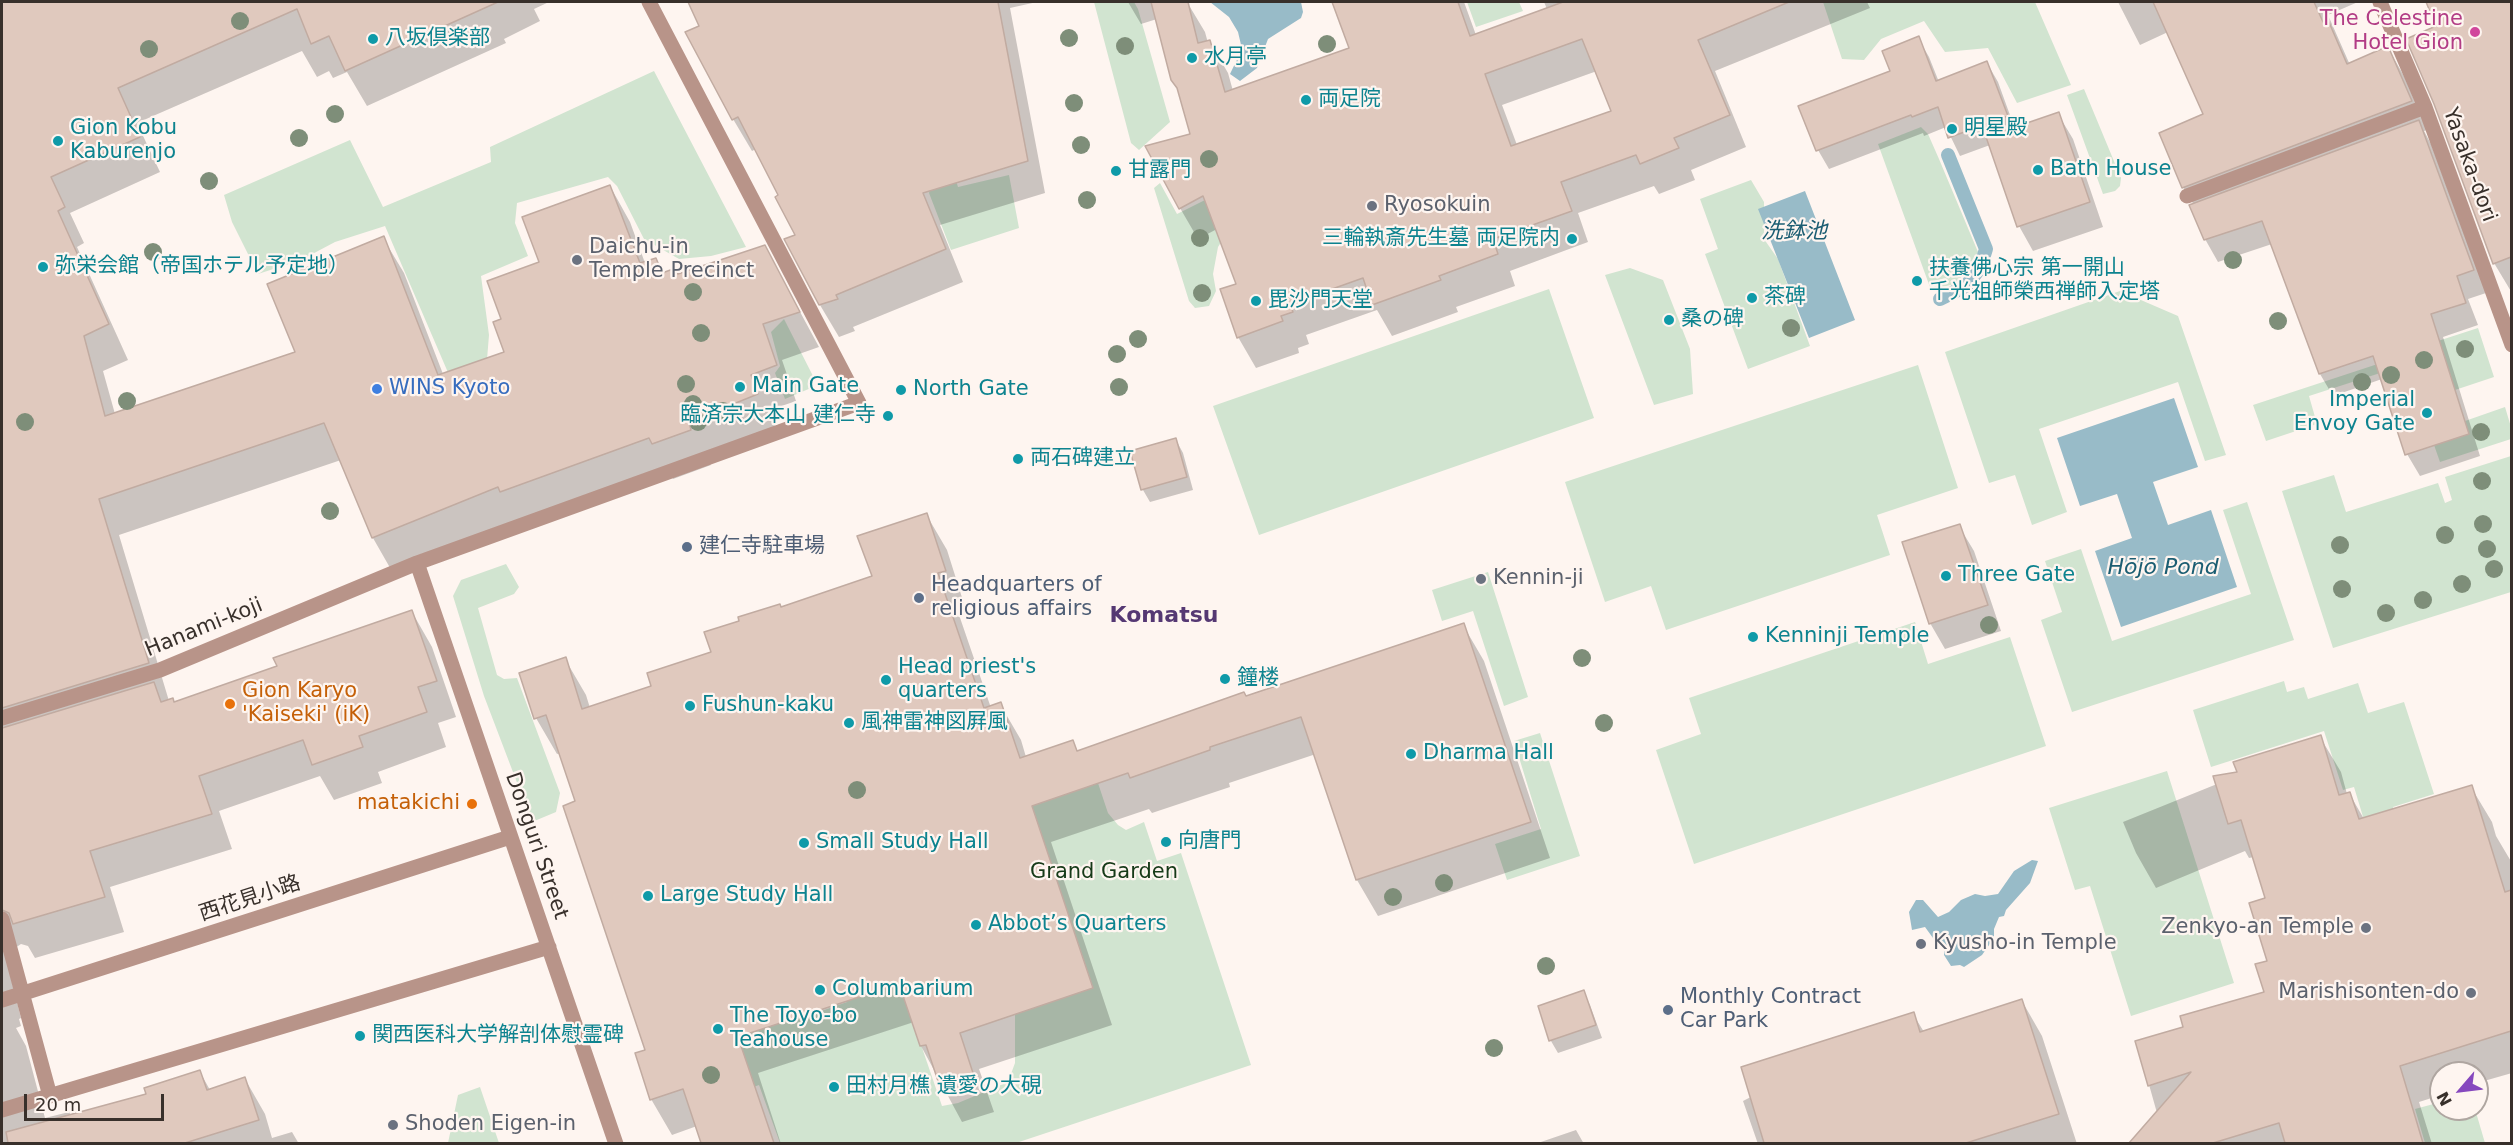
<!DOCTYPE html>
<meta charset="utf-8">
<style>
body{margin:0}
#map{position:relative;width:2513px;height:1145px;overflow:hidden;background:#fef5f0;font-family:"DejaVu Sans",sans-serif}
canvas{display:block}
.frame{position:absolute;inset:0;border:3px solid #38302b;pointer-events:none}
.north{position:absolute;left:2429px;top:1061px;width:60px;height:60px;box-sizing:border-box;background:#fef5f0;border:2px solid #afa6a1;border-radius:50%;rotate:242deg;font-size:16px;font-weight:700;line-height:24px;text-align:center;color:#38302b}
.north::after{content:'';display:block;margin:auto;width:21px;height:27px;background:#8648be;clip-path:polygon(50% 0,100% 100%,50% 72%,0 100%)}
.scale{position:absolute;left:24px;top:1094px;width:140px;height:27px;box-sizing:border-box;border:3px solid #38302b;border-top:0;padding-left:8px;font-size:18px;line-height:21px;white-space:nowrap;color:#38302b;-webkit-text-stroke:4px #fef5f0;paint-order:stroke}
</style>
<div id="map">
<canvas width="2513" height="1145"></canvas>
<div class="frame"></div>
<div class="north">N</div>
<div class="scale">20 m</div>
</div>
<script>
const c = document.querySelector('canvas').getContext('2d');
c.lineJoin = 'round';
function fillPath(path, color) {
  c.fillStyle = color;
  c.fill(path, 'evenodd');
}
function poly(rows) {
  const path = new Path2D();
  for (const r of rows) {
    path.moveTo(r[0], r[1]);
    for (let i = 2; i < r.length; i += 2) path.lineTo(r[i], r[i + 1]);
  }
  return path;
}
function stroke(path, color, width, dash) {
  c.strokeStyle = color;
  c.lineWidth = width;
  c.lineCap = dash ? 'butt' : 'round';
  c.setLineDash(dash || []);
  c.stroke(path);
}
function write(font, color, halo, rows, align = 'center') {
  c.font = font + ' "DejaVu Sans","Noto Sans JP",sans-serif';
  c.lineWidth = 4.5;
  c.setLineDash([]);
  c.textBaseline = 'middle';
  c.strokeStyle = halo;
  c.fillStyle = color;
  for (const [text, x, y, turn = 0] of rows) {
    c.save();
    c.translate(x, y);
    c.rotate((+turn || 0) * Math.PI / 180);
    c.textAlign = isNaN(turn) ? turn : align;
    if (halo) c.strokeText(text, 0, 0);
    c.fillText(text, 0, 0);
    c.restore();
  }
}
const green = poly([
 [1094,2,1134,2,1138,9,1170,122,1139,150,1131,143],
 [1467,2,1519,2,1523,11,1476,27],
 [1823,2,2035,2,2071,85,2017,103,1988,48,1945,52,1924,21,1881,39,1864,60,1842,59],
 [654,71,746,247,711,256,679,259,644,239,617,186,608,177,517,203,515,223,528,256,481,276,489,335,485,384,477,440,385,226,335,242,301,260,258,274,232,222,224,195,350,140,383,207,491,162,490,147],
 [2084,89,2121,178,2120,186,2115,191,2103,194,2067,95],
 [1921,127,1928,134,1939,159,1978,252,1970,269,1954,284,1931,290,1878,144],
 [949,158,958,187,1009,175,1019,228,951,250,929,193,937,163],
 [1751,180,1764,202,1764,239,1778,259,1810,346,1748,369,1705,254,1718,249,1700,199],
 [1160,183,1177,214,1215,195,1225,236,1218,247,1213,274,1216,291,1209,306,1195,308,1189,301,1154,188],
 [1630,268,1663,280,1690,349,1693,394,1654,405,1605,275],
 [1549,289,1594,418,1259,535,1213,406],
 [2120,291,2178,316,2226,455,2205,461,2178,382,2039,429,2067,512,2032,525,2015,475,1989,483,1945,352],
 [784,319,813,376,811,388,785,399,775,373,780,366,771,332],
 [2478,328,2494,377,2455,390,2404,352],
 [2402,356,2405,365,2309,396,2317,424,2266,441,2253,405],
 [1918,365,1958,488,1877,515,1890,555,1666,630,1651,586,1605,602,1565,482],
 [2505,407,2511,427,2511,439,2440,462,2434,445,2465,421],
 [2511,456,2511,592,2333,648,2282,491,2334,475,2346,512,2438,483,2445,503,2452,500,2445,477],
 [2247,502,2294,640,2072,712,2041,620,2062,612,2045,561,2081,549,2112,641,2251,594,2223,510],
 [506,564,519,587,514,594,478,608,497,675,504,679,517,678,560,793,556,812,532,822,484,696,453,596,461,580],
 [1488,572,1528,697,1504,706,1473,611,1442,621,1432,590],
 [1915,622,1928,664,2010,637,2046,746,1694,864,1656,750,1701,734,1689,698],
 [2284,681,2287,692,2304,687,2308,699,2358,683,2368,713,2404,702,2434,794,2393,807,2397,821,2367,830,2354,787,2343,790,2324,731,2211,767,2193,710],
 [1540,733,1580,856,1507,880,1495,844,1541,829,1514,741],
 [2167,771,2234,983,2131,1016,2090,886,2075,890,2049,808],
 [1098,783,1108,813,1118,825,1126,830,1144,822,1157,861,1181,853,1251,1065,1016,1143,780,1143,759,1085,707,1104,730,978,858,861,942,1106,958,1103,1008,1082,1015,1063,1015,1014,1093,988,1032,806],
 [835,963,847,1002,807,1016,793,978],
 [480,1087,499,1143,448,1143,458,1095],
 [2441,1102,2441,1109,2475,1109,2485,1143,2425,1143,2415,1109]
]);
const water = poly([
 [1210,2,1301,2,1303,12,1301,18,1268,39,1257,68,1240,81,1230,74,1242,49,1238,32,1229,17],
 [1805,191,1855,320,1809,338,1758,209],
 [2174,398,2198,467,2153,482,2168,525,2211,510,2237,587,2121,627,2095,551,2132,538,2117,494,2080,506,2057,438],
 [2032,860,2038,861,2030,883,2006,910,2004,916,1999,917,1994,929,1994,938,1982,955,1964,967,1960,965,1951,966,1944,955,1945,944,1933,938,1925,927,1912,930,1909,912,1916,900,1923,900,1938,917,1949,912,1961,900,1975,894,1985,896,1998,894,2014,871]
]);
const shadow = poly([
 [2,2,549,2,534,9,540,21,504,39,506,43,367,106,347,72,333,78,329,71,317,77,302,51,137,123,160,172,70,213,84,243,77,247,128,360,103,371,115,414,297,353,383,238,404,273,443,374,506,353,503,320,541,262,610,186,630,222,645,263,655,259,664,274,678,275,765,247,819,347,782,360,796,401,770,410,778,430,708,458,711,465,673,479,670,473,393,573,373,538,341,460,119,535,169,701,174,703,279,667,412,612,432,647,456,717,438,723,446,747,378,772,382,783,334,800,320,776,219,811,232,849,110,887,124,932,35,958,28,946,21,944,15,948,8,966,21,1018,19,1019,21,1026,16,1028,26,1046,45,1118,69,1112,71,1115,148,1095,200,1072,210,1090,245,1079,265,1114,272,1138,292,1132,299,1144,2,1144],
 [689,2,1037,2,1010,8,1045,193,940,225,963,282,853,327,855,331,839,337,820,305,797,236,780,196,756,149,752,151,733,119,701,27],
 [1128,2,1187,2,1205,32,1208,43,1210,42,1228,73,1233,91,1351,49,1334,2,1464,2,1476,35,1547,9,1544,2,1867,2,1870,8,1715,71,1746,147,1691,170,1695,180,1659,194,1654,186,1578,213,1588,242,1510,271,1515,286,1456,307,1458,312,1392,336,1377,310,1306,335,1309,344,1298,348,1299,353,1256,368,1238,337,1238,285,1217,229,1198,239,1180,208,1191,136,1180,94,1172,80,1157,19,1141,24],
 [1597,71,1613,112,1517,145,1502,105],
 [2118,2,2358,2,2328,15,2350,65,2388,48,2404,76,2427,130,2424,131,2431,144,2486,293,2468,299,2478,325,2443,337,2480,456,2420,476,2407,454,2382,379,2333,396,2320,374,2272,244,2218,262,2205,239,2194,205,2183,187,2205,115,2168,32,2140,45],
 [2428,2,2512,2,2512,293,2494,263,2438,27],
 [1918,38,1929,57,1939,82,1987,63,1998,82,2015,129,2058,114,2073,139,2103,227,2033,251,2019,226,1990,145,1960,156,1946,127,1924,136,1923,133,1829,169,1818,150,1892,72],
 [1176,440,1183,453,1193,490,1150,502,1143,490,1132,452],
 [926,514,947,550,965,607,957,609,991,708,1000,704,1021,740,1026,757,1072,741,1078,752,1463,625,1484,661,1550,858,1378,916,1357,880,1316,754,1229,783,1230,787,1152,813,1149,809,1051,842,1112,1025,979,1069,994,1112,962,1122,921,1046,914,1022,758,1073,781,1144,703,1144,697,1126,672,1135,651,1099,647,1051,577,802,561,753,557,754,536,718,565,659,586,695,590,708,653,687,712,653,781,608,874,577],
 [1959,526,1974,551,2001,631,1945,649,1930,623],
 [2320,737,2341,772,2347,794,2349,793,2364,819,2471,787,2492,822,2496,836,2512,863,2512,1073,2477,1083,2477,1073,2441,1073,2441,1095,2419,1102,2432,1144,2131,1144,2157,1113,2137,1042,2185,1028,2265,993,2269,962,2267,899,2254,857,2249,858,2245,851,2156,888,2136,853,2123,822,2217,784],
 [1583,992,1590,1005,1602,1038,1558,1053,1551,1041,1540,1007],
 [2022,1001,2042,1036,2077,1144,1758,1144,1743,1101,1913,1014,1924,1032],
 [1576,1130,1584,1144,1535,1144]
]);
const stream = poly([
 [1940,299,1966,286,1980,268,1986,249,1948,155]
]);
const building = poly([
 [2,2,498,2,345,71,329,36,311,44,297,9,118,88,140,137,51,177,65,207,58,211,109,324,84,336,105,416,295,352,267,284,384,236,438,375,504,352,493,322,501,319,487,281,539,262,522,217,610,185,640,263,656,258,662,273,676,268,678,274,765,245,800,312,763,324,777,365,751,375,758,394,689,422,691,430,652,444,649,438,500,492,498,487,372,538,324,423,99,499,149,663,2,708,2,2],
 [688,2,998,2,1028,161,923,193,946,249,836,295,838,299,819,305,784,239,795,235,775,197,778,195,738,117,732,120,685,32,699,26,688,2],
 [1151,2,1188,2,1198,43,1210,40,1225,92,1349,48,1332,2,1458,2,1470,36,1563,2,1789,2,1698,40,1730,115,1674,138,1679,148,1640,164,1636,155,1561,182,1572,211,1493,239,1498,254,1439,276,1441,280,1372,305,1363,278,1290,304,1293,312,1281,316,1283,321,1237,338,1220,289,1236,284,1203,196,1179,209,1145,146,1190,134,1177,88,1171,80,1151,2],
 [1582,39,1611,111,1511,146,1485,74,1582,39],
 [2153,2,2314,2,2323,22,2328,20,2347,64,2388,46,2412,101,2182,188,2159,133,2203,114,2153,2],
 [2426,2,2511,2,2511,257,2493,264,2434,104,2406,39,2436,26,2426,2],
 [1919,36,1936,81,1987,61,2008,116,1948,138,1938,107,1912,117,1911,115,1816,151,1798,106,1890,71,1882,51,1919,36],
 [2059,112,2090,202,2017,227,1986,137,2059,112],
 [2419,120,2474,270,2457,276,2466,303,2431,314,2469,434,2405,455,2373,356,2319,374,2262,221,2204,240,2189,205,2419,120],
 [1176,438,1187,477,1141,490,1130,451,1176,438],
 [927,513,946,571,938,573,984,708,1001,702,1020,758,1073,740,1077,751,1244,692,1246,696,1464,623,1531,822,1356,880,1301,717,1210,747,1210,750,1130,778,1128,773,1032,806,1093,988,960,1033,974,1076,940,1087,926,1045,920,1046,899,984,738,1037,774,1143,701,1143,683,1089,650,1100,635,1053,645,1050,563,806,575,801,546,715,534,719,519,673,566,657,582,709,651,686,647,673,711,652,704,632,739,621,738,617,780,604,781,607,872,576,857,536,927,513],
 [1960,524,1988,605,1929,624,1902,542,1960,524],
 [412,610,437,681,418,687,427,712,359,736,363,747,312,765,303,740,199,776,212,814,90,851,105,897,13,924,9,913,2,910,2,728,154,682,161,702,173,698,174,702,277,666,273,658,412,610],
 [2321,735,2339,795,2350,792,2359,819,2472,785,2505,892,2511,890,2511,1031,2400,1066,2423,1143,2285,1143,2279,1123,2213,1143,2129,1143,2191,1072,2148,1086,2135,1041,2183,1027,2180,1016,2264,992,2255,964,2267,961,2249,903,2265,898,2241,820,2228,824,2213,776,2237,772,2233,762,2321,735],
 [1584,990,1596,1025,1549,1041,1538,1006,1584,990],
 [2022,999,2059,1114,1966,1143,1764,1143,1741,1067,1914,1012,1920,1032,2022,999],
 [200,1070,207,1090,245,1077,259,1120,185,1143,8,1143,6,1132,146,1094,144,1088,200,1070]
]);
const minor = poly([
 [2380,2,2425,107,2512,345],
 [2187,196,2425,107],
 [417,563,616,1144],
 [2,718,160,670,417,563,859,403,649,2],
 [2,919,50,1096],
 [2,1000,510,837],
 [2,1110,549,947]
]);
const trees = [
 [240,21],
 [1069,38],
 [1327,44],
 [1125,46],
 [149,49],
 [1074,103],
 [335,114],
 [299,138],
 [1081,145],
 [1209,159],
 [209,181],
 [1087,200],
 [1200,238],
 [153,252],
 [2233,260],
 [693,292],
 [1202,293],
 [2278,321],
 [1791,328],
 [701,333],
 [1138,339],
 [2465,349],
 [1117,354],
 [2424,360],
 [2391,375],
 [2362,382],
 [686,384],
 [1119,387],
 [127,401],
 [693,404],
 [723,411],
 [25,422],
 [698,422],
 [2481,432],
 [2482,481],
 [330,511],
 [2483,524],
 [2445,535],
 [2340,545],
 [2487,549],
 [2494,569],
 [2462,584],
 [2342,589],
 [2423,600],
 [2386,613],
 [1989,625],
 [1582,658],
 [1604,723],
 [857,790],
 [1444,883],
 [1393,897],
 [1546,966],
 [1494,1048],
 [711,1075]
];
const markers = [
 [2475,32,6,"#d1479c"],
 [373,39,6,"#0f9aa8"],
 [1192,58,6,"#0f9aa8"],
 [1306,100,6,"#0f9aa8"],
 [1952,129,6,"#0f9aa8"],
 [58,141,6,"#0f9aa8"],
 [2038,170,6,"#0f9aa8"],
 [1116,171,6,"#0f9aa8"],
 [1372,206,6,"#6b7280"],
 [1572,239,6,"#0f9aa8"],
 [577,260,6,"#6b7280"],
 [43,267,6,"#0f9aa8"],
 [1917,281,6,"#0f9aa8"],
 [1752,298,6,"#0f9aa8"],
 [1256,301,6,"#0f9aa8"],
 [1669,320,6,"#0f9aa8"],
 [740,387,6,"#0f9aa8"],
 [377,389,6,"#3f7fe0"],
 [901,390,6,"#0f9aa8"],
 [2427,413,6,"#0f9aa8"],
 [888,416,6,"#0f9aa8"],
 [1018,459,6,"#0f9aa8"],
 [687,547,6,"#5c6f8a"],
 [1946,576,6,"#0f9aa8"],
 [1481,579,6,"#6b7280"],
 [919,598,6,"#5c6f8a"],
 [1753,637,6,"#0f9aa8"],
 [1225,679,6,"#0f9aa8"],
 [886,680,6,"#0f9aa8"],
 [230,704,6,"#e8710a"],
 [690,706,6,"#0f9aa8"],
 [849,723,6,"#0f9aa8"],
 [1411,754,6,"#0f9aa8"],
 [472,804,6,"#e8710a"],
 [1166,842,6,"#0f9aa8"],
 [804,843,6,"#0f9aa8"],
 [648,896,6,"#0f9aa8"],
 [976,925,6,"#0f9aa8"],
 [2366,928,6,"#6b7280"],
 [1921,944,6,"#6b7280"],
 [820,990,6,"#0f9aa8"],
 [2471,993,6,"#6b7280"],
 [1668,1010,6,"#5c6f8a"],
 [718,1029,6,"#0f9aa8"],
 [360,1036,6,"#0f9aa8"],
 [834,1087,6,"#0f9aa8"],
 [393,1125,6,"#6b7280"]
];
const hotelNames = [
 ["The Celestine",2463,20],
 ["Hotel Gion",2463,44]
];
const cultureNames = [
 ["八坂倶楽部",385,39],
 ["水月亭",1204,58],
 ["両足院",1318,100],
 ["Gion Kobu",70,129],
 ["Kaburenjo",70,153],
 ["明星殿",1964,129],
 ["Bath House",2050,170],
 ["甘露門",1128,171],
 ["三輪執斎先生墓 両足院内",1560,239,"right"],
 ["弥栄会館（帝国ホテル予定地）",55,267],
 ["扶養佛心宗 第一開山",1929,269],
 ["千光祖師榮西禅師入定塔",1929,293],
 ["茶碑",1764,298],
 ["毘沙門天堂",1268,301],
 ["桑の碑",1681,320],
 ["Main Gate",752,387],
 ["North Gate",913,390],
 ["Imperial",2415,401,"right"],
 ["Envoy Gate",2415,425,"right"],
 ["臨済宗大本山 建仁寺",876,416,"right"],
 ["両石碑建立",1030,459],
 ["Three Gate",1958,576],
 ["Kenninji Temple",1765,637],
 ["Head priest's",898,668],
 ["quarters",898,692],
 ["鐘楼",1237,679],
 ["Fushun-kaku",702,706],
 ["風神雷神図屛風",861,723],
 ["Dharma Hall",1423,754],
 ["向唐門",1178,842],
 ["Small Study Hall",816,843],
 ["Large Study Hall",660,896],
 ["Abbot’s Quarters",988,925],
 ["Columbarium",832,990],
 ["The Toyo-bo",730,1017],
 ["Teahouse",730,1041],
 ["関西医科大学解剖体慰霊碑",372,1036],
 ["田村月樵 遺愛の大硯",846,1087]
];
const streetNames = [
 ["Yasaka-dori",2469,165,70],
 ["Hanami-koji",204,628,-22],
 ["Donguri Street",536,846,71],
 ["西花見小路",250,899,-18]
];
const worshipNames = [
 ["Ryosokuin",1384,206],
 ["Daichu-in",589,248],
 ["Temple Precinct",589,272],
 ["Kennin-ji",1493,579],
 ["Zenkyo-an Temple",2354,928,"right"],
 ["Kyusho-in Temple",1933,944],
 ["Marishisonten-do",2459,993,"right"],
 ["Shoden Eigen-in",405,1125]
];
const shopNames = [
 ["WINS Kyoto",389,389]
];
const serviceNames = [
 ["建仁寺駐車場",699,547],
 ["Headquarters of",931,586],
 ["religious affairs",931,610],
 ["Monthly Contract",1680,998],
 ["Car Park",1680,1022]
];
const foodNames = [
 ["Gion Karyo",242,692],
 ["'Kaiseki' (iK)",242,716],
 ["matakichi",460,804,"right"]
];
const parkNames = [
 ["Grand Garden",1104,873]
];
const waterNames = [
 ["洗鉢池",1794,232],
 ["Hōjō Pond",2163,568]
];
const neighbourhoodNames = [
 ["Komatsu",1164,616]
];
fillPath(green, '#d1e4d0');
fillPath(water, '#98bbc8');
fillPath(shadow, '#0003');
stroke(stream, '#98bbc8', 14);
fillPath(building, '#e0c9be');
stroke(building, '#c1aba1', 1.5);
stroke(minor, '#b89489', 15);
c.fillStyle = '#7e8e79';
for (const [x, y] of trees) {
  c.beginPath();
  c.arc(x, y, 9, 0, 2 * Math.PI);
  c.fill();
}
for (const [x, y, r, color] of markers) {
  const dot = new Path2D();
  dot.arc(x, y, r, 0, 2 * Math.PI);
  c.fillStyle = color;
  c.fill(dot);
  stroke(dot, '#fef5f0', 2);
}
write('21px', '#b23c85', '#fef5f0', hotelNames, 'right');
write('21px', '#0d838f', '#fef5f0', cultureNames, 'left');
write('21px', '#38302b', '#fef5f0', streetNames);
write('21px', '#5b616d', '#fef5f0', worshipNames, 'left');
write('21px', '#366cbe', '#fef5f0', shopNames, 'left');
write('21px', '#4e5e75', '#fef5f0', serviceNames, 'left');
write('21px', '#c56008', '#fef5f0', foodNames, 'left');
write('21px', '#163a18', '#fef5f0', parkNames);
write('italic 22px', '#1b5d72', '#fef5f0', waterNames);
write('bold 22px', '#553873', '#fef5f0', neighbourhoodNames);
</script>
